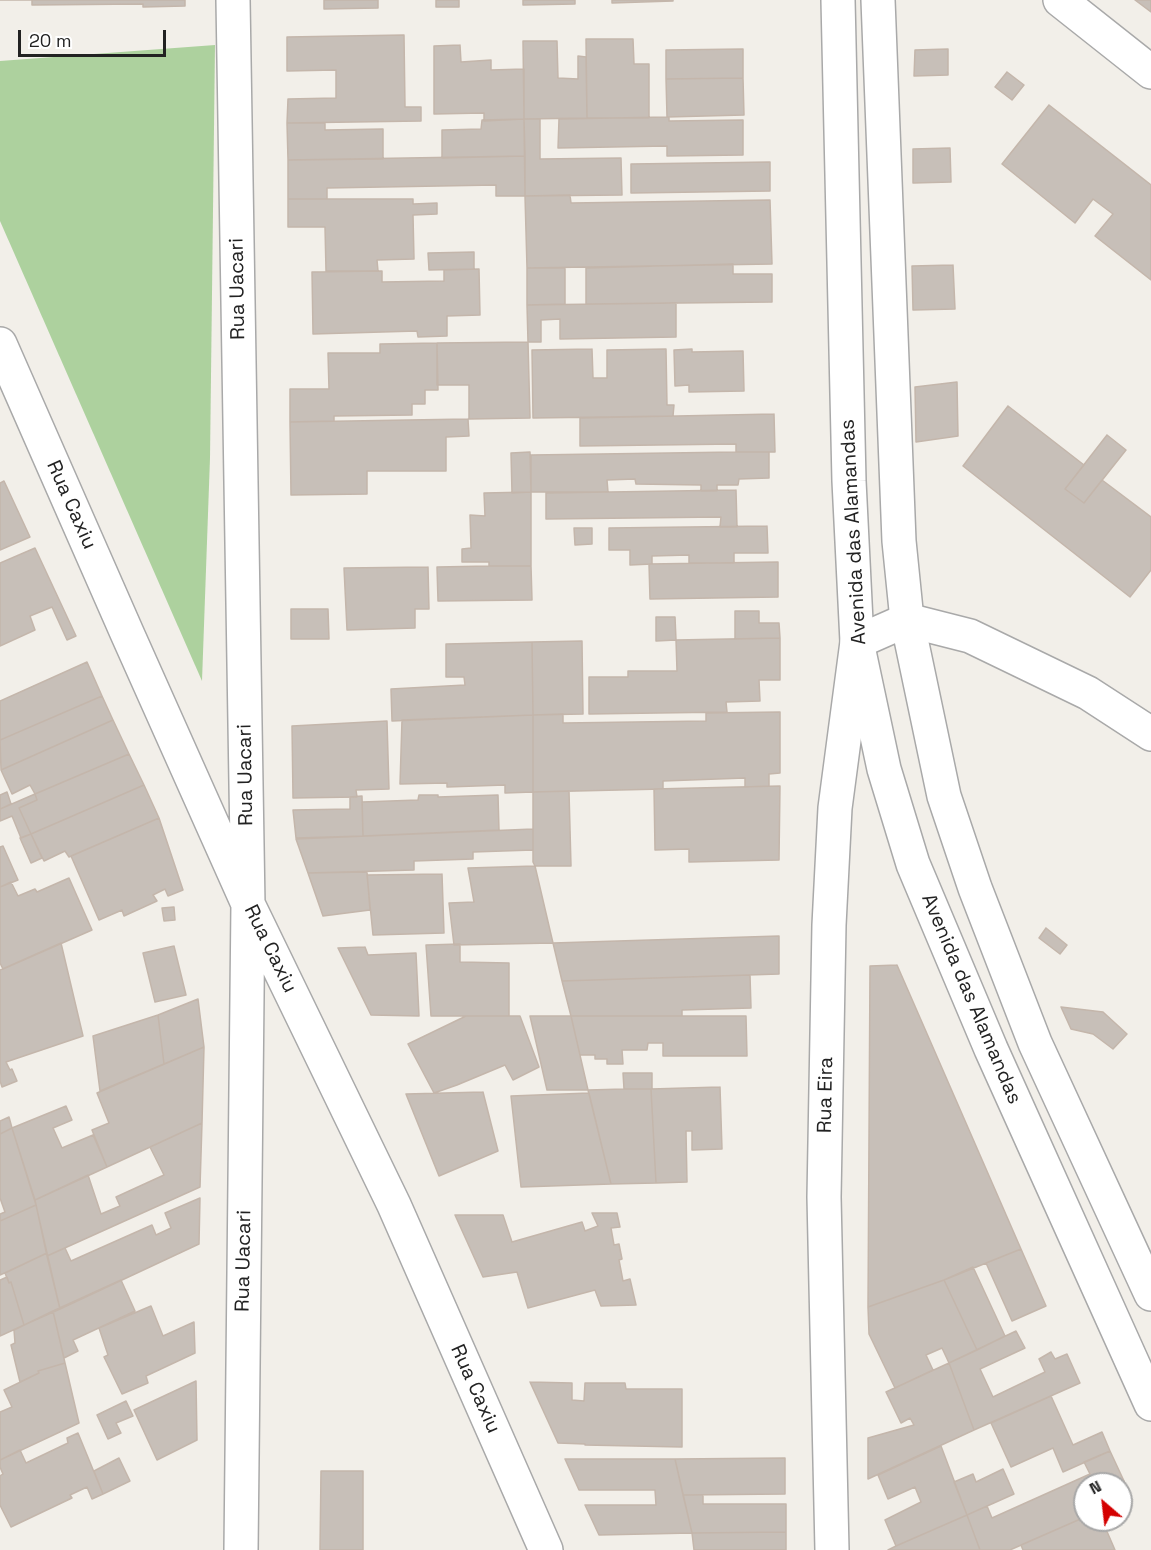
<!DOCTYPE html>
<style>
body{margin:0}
#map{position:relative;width:1151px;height:1550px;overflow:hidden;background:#f2efe9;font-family:"Space Grotesk",sans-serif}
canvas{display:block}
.north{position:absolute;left:1073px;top:1472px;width:60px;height:60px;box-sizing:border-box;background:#fff;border:2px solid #a7a7a7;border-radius:50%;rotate:332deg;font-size:16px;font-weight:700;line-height:24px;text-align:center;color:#222}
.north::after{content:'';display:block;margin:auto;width:21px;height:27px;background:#d40000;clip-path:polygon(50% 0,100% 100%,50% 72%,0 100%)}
.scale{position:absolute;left:18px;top:30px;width:148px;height:27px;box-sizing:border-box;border:3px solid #222;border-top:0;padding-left:8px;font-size:18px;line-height:21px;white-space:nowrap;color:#222;-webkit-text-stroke:4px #fff;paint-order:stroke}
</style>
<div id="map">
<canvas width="1151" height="1550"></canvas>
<div class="north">N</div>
<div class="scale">20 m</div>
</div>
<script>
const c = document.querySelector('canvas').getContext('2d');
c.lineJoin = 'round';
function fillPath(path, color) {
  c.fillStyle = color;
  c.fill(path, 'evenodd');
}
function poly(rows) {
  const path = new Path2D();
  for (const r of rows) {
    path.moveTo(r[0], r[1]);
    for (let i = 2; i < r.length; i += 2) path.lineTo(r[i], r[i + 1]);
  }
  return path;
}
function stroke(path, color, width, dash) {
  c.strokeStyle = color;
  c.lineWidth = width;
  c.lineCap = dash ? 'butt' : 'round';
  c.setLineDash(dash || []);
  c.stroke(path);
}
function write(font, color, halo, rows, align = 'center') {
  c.font = font + ' "Space Grotesk",sans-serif';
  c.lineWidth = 4.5;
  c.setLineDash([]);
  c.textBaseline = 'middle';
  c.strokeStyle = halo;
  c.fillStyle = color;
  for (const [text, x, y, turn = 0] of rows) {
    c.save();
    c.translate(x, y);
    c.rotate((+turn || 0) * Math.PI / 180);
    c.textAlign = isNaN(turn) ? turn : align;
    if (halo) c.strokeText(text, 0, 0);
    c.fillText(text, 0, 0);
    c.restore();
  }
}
const forest = poly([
 [215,45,210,458,202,681,0,221,0,61]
]);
const building = poly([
 [0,0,185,0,185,6,143,7,143,4,32,5,32,0,0,0],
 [324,0,378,0,378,8,324,9,324,0],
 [436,0,459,0,459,7,436,7,436,0],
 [523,0,575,0,575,4,523,5,523,0],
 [612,0,673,0,673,1,612,3,612,0],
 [1135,0,1151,0,1151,12,1135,0],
 [404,35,405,107,421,107,421,121,287,123,288,99,336,98,336,70,287,71,287,37,404,35],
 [586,39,633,39,634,64,649,64,649,118,587,118,586,39],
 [523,41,557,41,558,78,578,79,578,56,586,57,587,118,524,119,523,41],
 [460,45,461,62,491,60,491,70,524,69,524,119,484,121,484,113,434,114,434,46,460,45],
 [743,49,743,78,666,79,666,50,743,49],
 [948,49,948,75,914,76,915,50,948,49],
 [1007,72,1024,85,1012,100,995,87,1007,72],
 [743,78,744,115,667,117,666,79,743,78],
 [1049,105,1151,185,1151,280,1095,236,1113,214,1093,199,1075,223,1002,164,1049,105],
 [667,117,669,117,669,121,743,120,743,155,667,156,667,146,558,148,559,119,667,117],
 [524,119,525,156,442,158,442,130,481,129,482,120,524,119],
 [524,119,540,119,540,159,621,158,622,195,525,196,524,119],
 [287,123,325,123,325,130,383,129,383,159,288,160,287,123],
 [950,148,951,182,913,183,913,149,950,148],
 [525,156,525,196,496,196,496,185,327,188,327,199,288,199,288,160,525,156],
 [770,162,770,191,631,193,631,164,770,162],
 [570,195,571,203,770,200,772,264,527,268,525,196,570,195],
 [288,199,413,199,413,204,437,203,437,214,413,215,414,259,377,260,378,271,326,271,325,227,288,227,288,199],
 [474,252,474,269,429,270,428,253,474,252],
 [733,264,733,274,772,274,772,302,586,304,586,268,733,264],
 [953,265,955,309,913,310,912,266,953,265],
 [527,268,565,268,565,304,527,305,527,268],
 [479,269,480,315,447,316,447,336,418,337,417,331,313,334,312,272,382,271,382,282,444,281,444,270,479,269],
 [676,303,676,337,560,339,560,319,541,320,541,342,528,342,527,305,676,303],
 [528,342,530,418,469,419,469,385,437,385,437,343,528,342],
 [437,343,438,390,425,390,425,404,412,404,412,415,334,416,334,421,290,422,290,389,329,389,328,353,380,353,380,344,437,343],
 [592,349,593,378,607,378,607,350,666,349,667,405,674,405,673,416,533,418,532,350,592,349],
 [692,349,692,352,743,351,744,391,689,392,689,385,675,386,674,350,692,349],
 [957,382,958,436,916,442,915,387,957,382],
 [1008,406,1084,465,1065,489,1084,503,1102,480,1151,517,1151,570,1130,597,963,466,1008,406],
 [774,414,775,452,736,452,736,444,580,446,580,418,774,414],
 [468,419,469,436,446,437,446,471,367,471,367,494,291,495,290,422,468,419],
 [1107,435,1126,450,1084,503,1065,489,1107,435],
 [530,452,531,492,512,493,511,453,530,452],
 [736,452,769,452,769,478,739,479,738,485,717,485,717,491,701,491,701,485,636,484,635,479,607,480,608,492,531,492,531,455,736,452],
 [4,481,30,537,0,550,0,483,4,481],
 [736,490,737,527,720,527,721,517,546,519,546,493,736,490],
 [531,492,531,566,489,566,489,562,462,562,462,549,471,548,470,515,485,516,484,493,531,492],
 [767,526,768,553,734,553,734,563,689,563,689,555,652,556,652,564,630,565,630,550,609,550,609,528,767,526],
 [574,528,592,528,592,544,575,545,574,528],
 [35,548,76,636,67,640,52,607,30,616,35,630,0,646,0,563,35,548],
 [778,562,778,597,650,599,649,564,778,562],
 [489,566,531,566,532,600,438,601,437,567,489,566],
 [428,567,429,609,415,609,415,628,347,630,344,568,428,567],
 [291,609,328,609,329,639,291,639,291,609],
 [735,611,759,611,759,623,779,623,780,638,735,639,735,611],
 [656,617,675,617,676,640,656,641,656,617],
 [780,638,780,680,759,680,760,701,726,702,727,712,589,714,589,677,628,677,628,671,677,671,676,640,780,638],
 [582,641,583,714,533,715,532,642,582,641],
 [532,642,533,715,392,721,391,689,465,685,464,677,446,677,446,644,532,642],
 [87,662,102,696,0,740,0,701,87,662],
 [102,696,113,720,1,770,0,740,102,696],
 [780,712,780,773,769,774,769,786,745,787,745,778,663,781,663,789,533,792,533,715,563,714,563,723,706,721,706,713,780,712],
 [533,715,533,792,505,793,505,785,447,787,447,783,400,784,402,720,533,715],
 [113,720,129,754,35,794,30,785,12,794,1,770,113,720],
 [387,721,389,789,356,790,357,797,293,798,292,726,387,721],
 [129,754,144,785,31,834,19,808,37,800,35,794,129,754],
 [144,785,159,818,69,857,65,851,44,861,31,834,144,785],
 [780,786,779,860,689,862,689,849,655,850,654,789,780,786],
 [569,791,571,866,535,866,533,862,533,792,569,791],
 [7,792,11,804,0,809,0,795,7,792],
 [35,794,37,800,19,808,31,834,21,838,12,816,0,821,0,809,35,794],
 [419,795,438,795,438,797,498,795,499,830,363,836,362,802,418,800,419,795],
 [362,796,363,836,296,838,293,810,350,809,350,797,362,796],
 [159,818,183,890,168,896,165,889,153,895,157,901,124,916,122,910,99,920,71,856,159,818],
 [533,829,533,850,473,852,473,859,414,861,414,870,308,873,296,839,533,829],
 [31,834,42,858,31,863,20,838,31,834],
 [3,846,18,880,0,887,0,847,3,846],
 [535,866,553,943,454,945,449,903,474,902,468,868,535,866],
 [367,872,370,910,323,916,308,873,367,872],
 [442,874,444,933,373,935,367,875,442,874],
 [69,878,92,930,3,969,0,963,0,887,11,882,18,896,35,889,37,892,69,878],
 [174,907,175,920,164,921,162,908,174,907],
 [1046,928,1067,945,1060,954,1039,938,1046,928],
 [779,936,779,974,562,981,553,943,779,936],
 [61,943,83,1036,6,1062,10,1070,12,1069,17,1081,2,1087,0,1081,0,970,61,943],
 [460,944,460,962,509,963,509,1016,431,1016,426,945,460,944],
 [174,946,186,995,155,1002,143,953,174,946],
 [365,947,368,955,416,953,419,1016,371,1015,338,948,365,947],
 [897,965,1021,1249,944,1280,868,1307,870,966,897,965],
 [750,975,751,1008,682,1010,682,1016,571,1016,562,981,750,975],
 [198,999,204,1047,164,1064,158,1015,198,999],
 [1061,1007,1103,1012,1127,1034,1113,1049,1093,1034,1071,1029,1061,1007],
 [158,1015,164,1064,100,1091,93,1036,158,1015],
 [466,1016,520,1016,539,1067,513,1080,505,1065,457,1085,434,1093,408,1044,466,1016],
 [530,1016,571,1016,588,1090,547,1090,530,1016],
 [571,1016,746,1016,747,1056,663,1056,663,1043,648,1043,647,1050,622,1050,623,1064,607,1064,607,1059,595,1059,595,1055,580,1055,571,1016],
 [204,1047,202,1123,107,1167,92,1130,109,1123,97,1093,204,1047],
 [623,1073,652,1073,652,1089,624,1089,623,1073],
 [720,1087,722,1149,692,1150,692,1131,686,1131,687,1182,656,1183,651,1089,720,1087],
 [624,1089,651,1089,656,1183,611,1184,588,1090,624,1089],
 [483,1092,498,1151,439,1176,406,1094,483,1092],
 [589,1093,611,1184,521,1187,511,1096,589,1093],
 [66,1106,72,1120,53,1128,62,1148,93,1135,107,1167,35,1200,12,1128,66,1106],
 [9,1117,12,1128,0,1134,0,1121,9,1117],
 [202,1123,200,1187,47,1256,35,1200,88,1175,101,1214,120,1206,116,1197,164,1175,150,1147,202,1123],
 [12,1128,36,1205,0,1221,0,1214,5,1212,0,1198,0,1134,12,1128],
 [200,1198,199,1244,60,1309,47,1256,65,1248,71,1261,152,1225,156,1235,171,1228,165,1213,200,1198],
 [36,1205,47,1253,0,1275,0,1221,36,1205],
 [592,1213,617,1213,620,1227,611,1228,614,1245,619,1244,622,1259,619,1260,623,1281,630,1279,636,1305,601,1306,595,1290,528,1308,517,1272,483,1277,455,1215,503,1215,512,1242,582,1222,585,1231,598,1226,592,1213],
 [1021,1249,1046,1306,1012,1321,986,1263,1021,1249],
 [47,1253,60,1309,24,1325,11,1282,9,1283,5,1273,47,1253],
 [973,1267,1005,1336,977,1350,944,1280,973,1267],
 [7,1277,9,1283,11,1282,24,1325,0,1336,0,1280,7,1277],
 [121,1280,135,1311,73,1340,78,1351,64,1358,53,1311,121,1280],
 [944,1280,977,1350,949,1363,942,1348,926,1355,933,1370,895,1388,869,1334,868,1307,944,1280],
 [151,1306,163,1336,194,1322,195,1353,146,1376,148,1383,122,1394,104,1357,108,1355,99,1328,151,1306],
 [53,1311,65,1363,38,1371,39,1373,20,1382,11,1345,15,1343,14,1330,53,1311],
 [1016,1331,1025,1348,980,1369,993,1397,1045,1372,1039,1359,1051,1352,1055,1359,1067,1354,1080,1383,974,1430,949,1363,1016,1331],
 [65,1363,79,1423,0,1460,0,1412,12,1407,4,1390,39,1373,38,1371,65,1363],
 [949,1363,974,1430,868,1479,868,1438,914,1425,910,1418,901,1423,886,1392,949,1363],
 [196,1381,197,1440,157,1460,134,1410,196,1381],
 [530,1382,572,1383,572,1400,584,1401,585,1383,625,1383,626,1389,682,1389,682,1447,585,1445,585,1444,558,1443,530,1382],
 [1051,1396,1073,1445,1102,1432,1110,1451,1063,1472,1053,1448,1011,1467,991,1423,1051,1396],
 [126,1401,133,1416,116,1423,121,1433,108,1439,97,1415,126,1401],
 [78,1433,103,1494,92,1499,87,1487,70,1495,72,1498,11,1527,0,1505,0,1476,3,1474,0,1467,0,1460,20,1450,26,1463,68,1443,67,1438,78,1433],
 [941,1446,967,1515,896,1546,885,1520,921,1502,915,1487,888,1499,878,1475,941,1446],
 [1110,1451,1131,1496,1121,1501,1121,1484,1085,1484,1085,1517,1010,1550,980,1550,967,1515,987,1506,992,1518,1090,1474,1084,1462,1110,1451],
 [119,1458,130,1481,103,1494,94,1471,119,1458],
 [785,1458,785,1494,683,1495,675,1459,785,1458],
 [565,1459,675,1459,692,1533,599,1535,585,1505,656,1505,655,1490,579,1490,565,1459],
 [1003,1469,1014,1494,967,1515,954,1482,973,1474,976,1482,1003,1469],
 [321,1471,363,1471,363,1550,320,1550,321,1471],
 [683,1495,703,1495,703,1504,786,1504,786,1532,692,1533,683,1495],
 [967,1515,980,1550,888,1550,896,1546,967,1515],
 [1085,1517,1085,1520,1102,1520,1115,1550,1023,1550,1021,1545,1085,1517],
 [786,1532,786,1550,694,1550,692,1533,786,1532]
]);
const minor = poly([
 [233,0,248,904,241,1550],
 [1060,0,1151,72],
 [0,344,127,633,248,904,394,1205,546,1550],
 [832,1550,824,1197,829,925,835,808,857,642,907,620,970,636,1088,693,1151,734]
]);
const tertiary = poly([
 [838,0,849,481,857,642,884,769,913,864,991,1049,1151,1404],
 [878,0,899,541,907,620,944,796,975,888,1035,1043,1151,1294]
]);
const streetNames = [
 ["Rua Uacari",238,289,-91],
 ["Rua Caxiu",71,505,66],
 ["Avenida das Alamandas",854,532,-93],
 ["Rua Uacari",246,775,-91],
 ["Rua Caxiu",270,949,64],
 ["Avenida das Alamandas",971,999,67],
 ["Rua Eira",826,1095,-89],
 ["Rua Uacari",244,1261,-89],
 ["Rua Caxiu",475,1389,66]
];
fillPath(forest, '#add19e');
fillPath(building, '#c7bfb8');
stroke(building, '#c4b6ab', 1.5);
stroke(minor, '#a9a9a9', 36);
stroke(tertiary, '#a9a9a9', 36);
stroke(minor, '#fff', 33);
stroke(tertiary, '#fff', 33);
write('20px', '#222', '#fff', streetNames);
</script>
